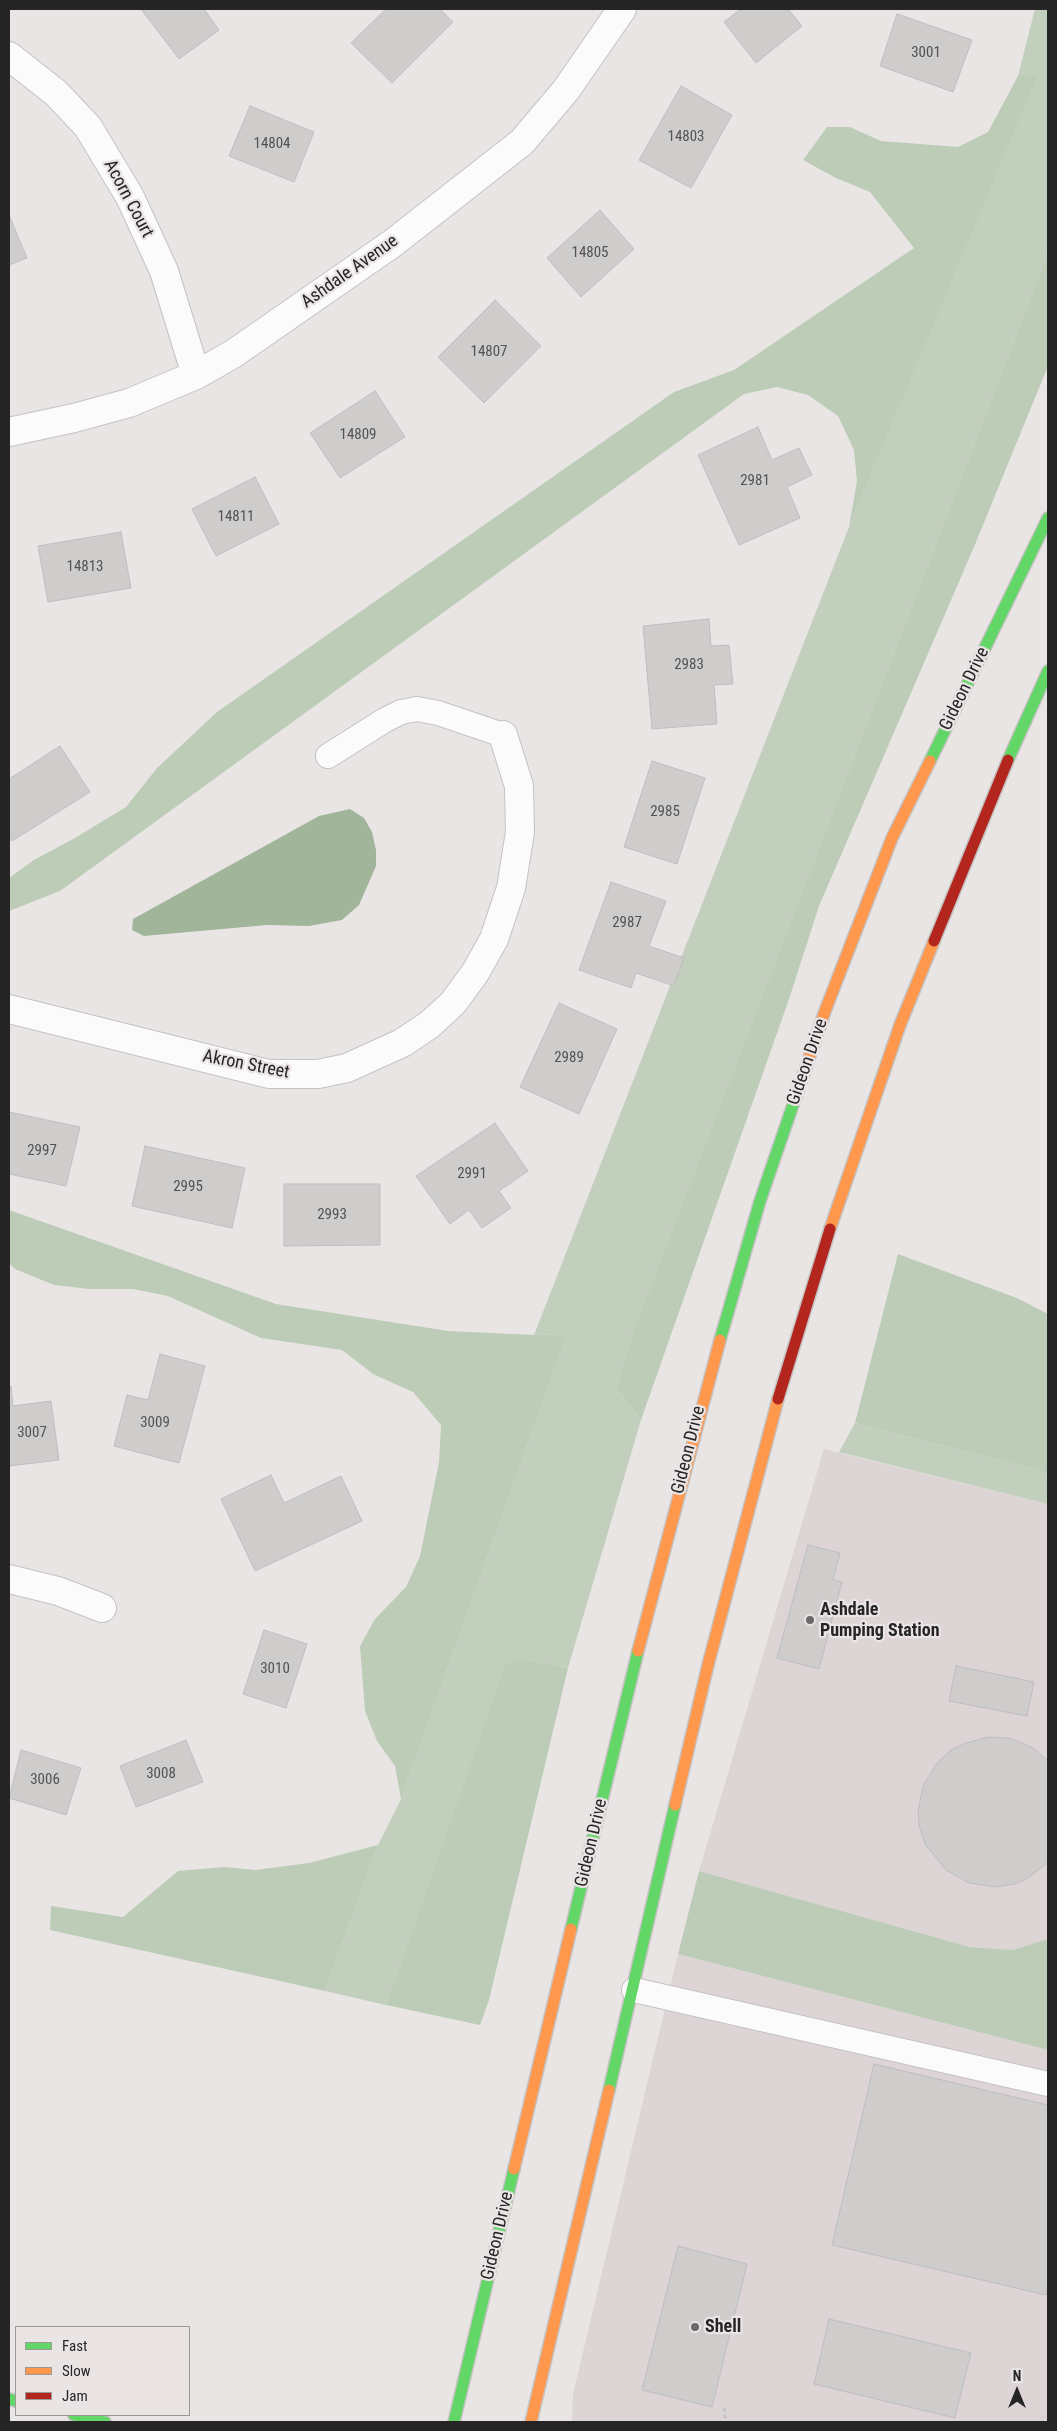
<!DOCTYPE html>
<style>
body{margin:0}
#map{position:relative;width:1057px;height:2431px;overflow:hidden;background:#e9e5e5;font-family:"Roboto Condensed",sans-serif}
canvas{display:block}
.frame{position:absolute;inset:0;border:10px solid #262525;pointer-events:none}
.legend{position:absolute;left:15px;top:2326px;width:175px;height:90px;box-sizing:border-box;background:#eae4e4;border:1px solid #9c9898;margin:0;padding:6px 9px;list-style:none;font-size:15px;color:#262525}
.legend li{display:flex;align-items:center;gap:10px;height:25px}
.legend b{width:25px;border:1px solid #9c9898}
.north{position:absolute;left:992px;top:2366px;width:50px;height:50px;-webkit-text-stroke:4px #eae4e4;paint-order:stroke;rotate:0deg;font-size:14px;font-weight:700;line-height:20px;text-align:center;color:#262525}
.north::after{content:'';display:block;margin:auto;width:18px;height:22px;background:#262525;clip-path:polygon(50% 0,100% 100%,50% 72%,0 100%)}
</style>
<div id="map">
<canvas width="1057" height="2431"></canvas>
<div class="frame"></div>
<ul class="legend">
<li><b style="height:6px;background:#63d668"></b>Fast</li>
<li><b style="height:6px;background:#ff974d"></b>Slow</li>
<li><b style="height:6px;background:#b3261e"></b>Jam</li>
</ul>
<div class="north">N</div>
</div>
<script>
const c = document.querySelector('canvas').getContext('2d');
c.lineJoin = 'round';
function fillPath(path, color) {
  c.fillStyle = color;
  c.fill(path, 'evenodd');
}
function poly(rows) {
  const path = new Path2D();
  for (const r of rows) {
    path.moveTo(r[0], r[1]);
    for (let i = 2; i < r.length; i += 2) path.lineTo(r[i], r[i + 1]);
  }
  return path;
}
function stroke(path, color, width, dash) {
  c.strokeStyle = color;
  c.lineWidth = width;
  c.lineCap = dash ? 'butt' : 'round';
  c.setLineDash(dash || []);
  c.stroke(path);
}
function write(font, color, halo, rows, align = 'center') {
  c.font = font + ' "Roboto Condensed",sans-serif';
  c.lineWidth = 4.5;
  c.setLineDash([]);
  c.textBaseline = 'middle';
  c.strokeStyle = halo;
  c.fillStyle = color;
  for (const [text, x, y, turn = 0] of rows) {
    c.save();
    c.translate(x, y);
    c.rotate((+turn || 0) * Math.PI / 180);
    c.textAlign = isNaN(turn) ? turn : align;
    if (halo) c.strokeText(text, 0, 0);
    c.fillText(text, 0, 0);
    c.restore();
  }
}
const built = poly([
 [824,1449,1048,1504,1048,1939,1012,1950,970,1947,699,1871],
 [678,1954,1048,2050,1048,2422,572,2422,573,2394]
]);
const green = poly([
 [1035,9,1048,9,1048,252,633,1331,616,1388,641,1420,568,1668,524,1659,505,1667,386,2005,325,1991,378,1845,401,1799,567,1334,534,1335,849,527,1036,76,1018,76],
 [855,1423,1048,1473,1048,1504,839,1452]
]);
const forest = poly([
 [1018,76,1037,76,849,527,857,481,854,450,838,416,808,395,777,387,744,394,60,891,9,911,9,878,34,860,75,838,126,807,157,768,217,712,674,392,734,370,914,248,870,192,836,178,803,160,827,127,850,127,881,141,958,147,988,132],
 [1048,252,1048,366,974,547,819,906,789,999,641,1420,616,1388,633,1331],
 [9,1210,276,1304,448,1331,534,1335,567,1334,401,1799,395,1766,377,1741,365,1711,360,1646,375,1619,406,1587,420,1556,439,1462,441,1425,413,1392,373,1374,342,1350,261,1338,168,1296,133,1289,89,1289,54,1285,15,1269,9,1263],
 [898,1254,1017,1298,1048,1314,1048,1473,855,1423],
 [524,1659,568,1668,489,2000,480,2025,386,2005,505,1666],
 [378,1845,325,1991,50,1930,51,1906,123,1917,178,1871,225,1867,255,1870,309,1863],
 [699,1871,970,1947,1012,1950,1048,1939,1048,2050,678,1954]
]);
const water = poly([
 [350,809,364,818,372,832,376,850,376,866,359,905,342,920,309,926,267,925,144,936,132,930,133,919,319,816]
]);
const building = poly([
 [141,9,204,9,219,30,179,59,141,9],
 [386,9,440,9,453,22,392,83,351,43,386,9],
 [741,9,788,9,802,26,756,63,724,22,741,9],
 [897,14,972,40,953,92,880,66,897,14],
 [681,86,732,115,691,188,639,160,681,86],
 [250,106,314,132,294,182,229,156,250,106],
 [600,210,634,249,581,297,547,258,600,210],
 [9,215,27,258,9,265,9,215],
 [495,300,541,346,484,403,438,357,495,300],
 [375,391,405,437,340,478,310,433,375,391],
 [758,427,772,460,799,448,812,475,787,487,800,518,739,545,698,455,758,427],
 [255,477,279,524,216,556,192,509,255,477],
 [121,532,131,588,48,602,38,546,121,532],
 [709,619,711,646,729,645,733,684,714,685,717,724,652,729,643,626,709,619],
 [60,746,90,792,12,841,9,835,9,779,60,746],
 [652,761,705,778,677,864,624,847,652,761],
 [611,882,666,901,649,946,684,958,674,986,636,973,631,988,579,970,611,882],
 [559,1003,617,1029,579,1114,520,1087,559,1003],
 [9,1112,80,1127,66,1186,9,1174,9,1112],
 [495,1123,528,1171,499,1191,511,1208,482,1228,469,1210,450,1224,416,1176,495,1123],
 [145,1146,245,1168,232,1228,132,1206,145,1146],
 [284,1184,380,1184,380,1245,284,1246,284,1184],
 [160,1354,205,1366,179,1463,114,1446,127,1395,148,1400,160,1354],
 [9,1386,11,1386,13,1406,51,1401,59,1460,9,1466,9,1386],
 [271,1475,284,1503,341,1476,362,1521,255,1571,221,1499,271,1475],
 [808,1545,840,1553,833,1580,842,1582,819,1669,777,1658,808,1545],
 [264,1630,307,1644,286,1708,243,1694,264,1630],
 [956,1666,1034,1682,1027,1716,949,1701,956,1666],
 [988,1737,1008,1738,1020,1742,1033,1748,1048,1761,1048,1862,1028,1878,1015,1884,996,1887,969,1883,946,1870,925,1844,919,1825,918,1812,923,1786,937,1763,951,1750,963,1744,988,1737],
 [186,1740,203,1782,136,1807,120,1766,186,1740],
 [21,1750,81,1768,66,1815,9,1798,21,1750],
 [874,2064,1048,2105,1048,2285,1046,2295,832,2245,874,2064],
 [678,2246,747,2264,712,2407,642,2390,678,2246],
 [829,2319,971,2353,955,2418,814,2384,829,2319]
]);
const path = poly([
 [724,2408,726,2422]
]);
const lane = poly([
 [328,756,385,720,401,712,417,709,438,713,503,735],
 [634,1990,1048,2084]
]);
const street = poly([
 [9,56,56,93,88,127,130,197,164,271,196,375],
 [9,432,74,418,129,403,196,375,233,354,393,243,522,142,566,90,622,9],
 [9,1009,269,1074,318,1074,347,1068,402,1043,429,1025,453,1003,475,973,494,939,511,888,520,832,519,786,503,735],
 [9,1579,58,1591,102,1608]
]);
const fast = poly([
 [1008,760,1048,671],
 [930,761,1048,518],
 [720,1340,760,1201,806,1067],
 [571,1929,638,1651],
 [609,2090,675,1805],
 [9,2399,16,2401],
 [74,2415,105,2422],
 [454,2422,514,2169]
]);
const slow = poly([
 [806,1067,825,1011,892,838,930,761],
 [830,1229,900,1025,934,941],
 [638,1651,720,1340],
 [675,1805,708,1665,778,1399],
 [514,2169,571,1929],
 [531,2422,609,2090]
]);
const jam = poly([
 [934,941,1008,760],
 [778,1399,830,1229]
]);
const markers = [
 [810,1620,5,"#6a6868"],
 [695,2327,5,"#6a6868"]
];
const numberNames = [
 ["3001",926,53],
 ["14803",686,137],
 ["14804",272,144],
 ["14805",590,253],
 ["14807",489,352],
 ["14809",358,435],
 ["2981",755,481],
 ["14811",236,517],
 ["14813",85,567],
 ["2983",689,665],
 ["2985",665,812],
 ["2987",627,923],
 ["2989",569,1058],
 ["2997",42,1151],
 ["2991",472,1174],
 ["2995",188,1187],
 ["2993",332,1215],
 ["3009",155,1423],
 ["3007",32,1433],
 ["3010",275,1669],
 ["3008",161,1774],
 ["3006",45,1780]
];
const streetNames = [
 ["Acorn Court",128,199,62],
 ["Ashdale Avenue",350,272,-35],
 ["Gideon Drive",965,689,-64],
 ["Gideon Drive",808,1062,-71],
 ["Akron Street",246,1065,11],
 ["Gideon Drive",689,1450,-76],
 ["Gideon Drive",592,1843,-77],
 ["Gideon Drive",498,2236,-77]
];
const poiNames = [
 ["Ashdale",820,1610],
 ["Pumping Station",820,1631],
 ["Shell",705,2327]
];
fillPath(built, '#ddd5d5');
fillPath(green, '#c1cfbc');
fillPath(forest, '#bcccb7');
fillPath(water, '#a0b59a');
fillPath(building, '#cfcccc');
stroke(building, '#bfbdbd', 1);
stroke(lane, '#c5c2c2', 26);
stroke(street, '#c5c2c2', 30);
stroke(fast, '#c5c2c2', 14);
stroke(slow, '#c5c2c2', 14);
stroke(jam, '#c5c2c2', 14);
stroke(path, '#c4c3c3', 3, [4, 2.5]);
stroke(lane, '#fcfbfb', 24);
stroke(street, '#fcfbfb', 28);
stroke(fast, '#63d668', 11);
stroke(slow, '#ff974d', 11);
stroke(jam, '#b3261e', 11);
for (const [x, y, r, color] of markers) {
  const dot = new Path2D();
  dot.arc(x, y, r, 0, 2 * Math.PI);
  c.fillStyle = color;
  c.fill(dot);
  stroke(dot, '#eae4e4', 2);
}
write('15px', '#535252', null, numberNames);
write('18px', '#262525', '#eae4e4', streetNames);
write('bold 18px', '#262525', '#eae4e4', poiNames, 'left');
</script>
